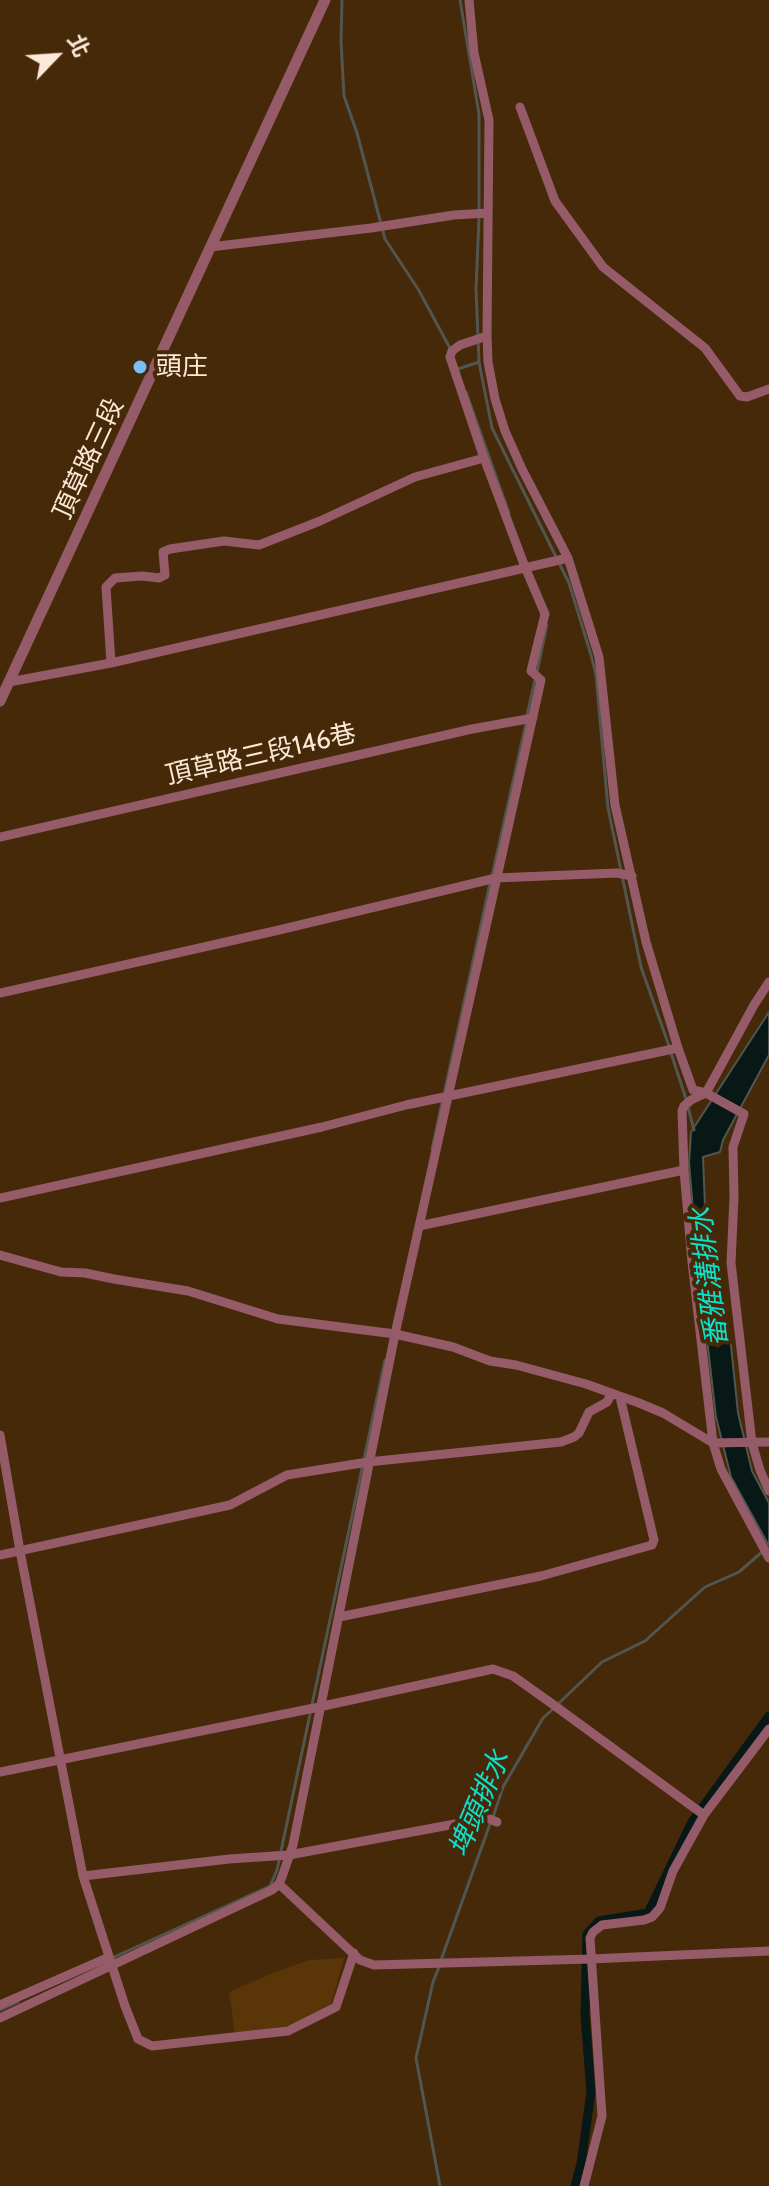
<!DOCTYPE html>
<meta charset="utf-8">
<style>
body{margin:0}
#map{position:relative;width:769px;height:2186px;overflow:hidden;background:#462908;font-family:Cabin,"Noto Sans TC",sans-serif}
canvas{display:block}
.north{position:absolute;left:16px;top:16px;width:80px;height:80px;-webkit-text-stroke:6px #462908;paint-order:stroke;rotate:65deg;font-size:22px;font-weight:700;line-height:32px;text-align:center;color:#fbe8d7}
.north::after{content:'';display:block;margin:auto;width:28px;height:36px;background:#fbe8d7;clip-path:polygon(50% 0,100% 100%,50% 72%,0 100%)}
</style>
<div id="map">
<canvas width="769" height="2186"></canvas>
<div class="north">北</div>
</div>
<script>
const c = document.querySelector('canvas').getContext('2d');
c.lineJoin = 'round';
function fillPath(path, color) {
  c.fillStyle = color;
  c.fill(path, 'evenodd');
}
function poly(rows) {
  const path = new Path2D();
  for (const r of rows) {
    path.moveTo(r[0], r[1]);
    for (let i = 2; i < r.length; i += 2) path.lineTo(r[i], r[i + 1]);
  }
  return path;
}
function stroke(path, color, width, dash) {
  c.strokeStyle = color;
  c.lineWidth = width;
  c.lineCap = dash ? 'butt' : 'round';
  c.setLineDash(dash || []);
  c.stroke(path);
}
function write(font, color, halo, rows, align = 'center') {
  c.font = font + ' Cabin,"Noto Sans TC",sans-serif';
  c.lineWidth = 8;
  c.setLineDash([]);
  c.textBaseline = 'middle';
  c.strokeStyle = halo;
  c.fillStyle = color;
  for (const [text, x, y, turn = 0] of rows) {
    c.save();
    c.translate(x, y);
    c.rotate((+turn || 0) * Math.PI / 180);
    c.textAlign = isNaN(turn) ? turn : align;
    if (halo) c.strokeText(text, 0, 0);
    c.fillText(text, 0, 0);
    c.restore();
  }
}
const green = poly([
 [344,1958,330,2009,298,2024,235,2034,229,1992,268,1975,309,1960]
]);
const water = poly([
 [769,1012,769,1055,723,1140,720,1152,703,1157,706,1231,718,1298,727,1331,730,1336,738,1413,752,1471,769,1503,769,1546,731,1477,716,1417,696,1244,689,1163,691,1132,769,1012]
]);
const stream = poly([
 [342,0,341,41,344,96,357,133,385,239,418,289,451,350],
 [460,0,479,114,479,210],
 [479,218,476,289,479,362,492,428,569,583,591,655,596,675,608,808,641,967,669,1046],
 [458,369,479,362],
 [466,392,509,513],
 [537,672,547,625],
 [527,715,535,680],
 [492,876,526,723],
 [671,1053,686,1099],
 [444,1094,490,883],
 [688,1107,694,1130],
 [432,1149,442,1102],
 [558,1704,602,1662,645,1641,705,1587,739,1572,762,1552],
 [493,1817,503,1787,543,1718,553,1709],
 [112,1958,270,1886,277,1870,385,1360],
 [441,1960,490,1824],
 [439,1967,433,1982,416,2058,440,2186],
 [0,2010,18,2002]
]);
const canal = poly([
 [575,2186,581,2164,591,2092,585,2015,587,1934,599,1921,648,1913,692,1822,769,1716]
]);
const minor = poly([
 [520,107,555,201,603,267,705,348,740,396,747,397,769,389],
 [210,247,371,228,454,215,488,213],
 [487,336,488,362,495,399,505,431,522,469,568,558,599,657,615,805,646,942,678,1048,693,1090,706,1093,744,1114,733,1147,734,1197,731,1263,752,1443,760,1470,769,1491],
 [111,663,106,587,115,578,142,576,159,578,165,575,163,552,170,549,224,541,259,545,320,521,415,477,484,458],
 [9,682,111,663,568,558],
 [0,837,472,729,533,718],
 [769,982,754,1005,706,1093,691,1100,684,1106,682,1111,684,1170,692,1262,713,1443,721,1469,769,1558],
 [0,993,279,930,496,878,617,873,632,876],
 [0,1198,322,1127,406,1105,678,1048],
 [419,1226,684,1170],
 [0,1255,61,1272,85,1273,114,1279,188,1291,278,1319,395,1334,453,1347,490,1361,516,1365,586,1384,639,1403,663,1413,713,1443,769,1442],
 [0,1435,20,1551,83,1876,125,2006,138,2039,152,2046,288,2031,336,2007,354,1953],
 [0,1555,230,1505,287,1475,368,1462,561,1442,574,1437,579,1433,589,1412,607,1402,612,1393],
 [339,1617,541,1576,652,1545,654,1540,620,1397],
 [0,1772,319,1707,493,1669,513,1676,551,1703,704,1815],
 [83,1876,229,1859,289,1855,487,1818,497,1822],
 [279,1884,360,1960,374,1965,591,1959,769,1951],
 [0,2005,109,1957],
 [0,2018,272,1890,279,1884,283,1874,293,1845,395,1334,541,680,531,671,545,614,525,567,484,458,450,357,452,351,460,345,487,336,489,120,474,53,469,0],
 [584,2186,602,2116,590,1938,593,1932,602,1925,644,1920,652,1917,660,1908,673,1871,704,1815,769,1729]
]);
const tertiary = poly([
 [0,701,325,0]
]);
const markers = [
 [140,367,8,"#7abff8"]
];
const poiNames = [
 ["頭庄",156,367]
];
const streetNames = [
 ["頂草路三段",89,459,-65],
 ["頂草路三段146巷",261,755,-13]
];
const waterNames = [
 ["番雅溝排水",710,1277,-97],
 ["埤頭排水",480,1804,-67]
];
fillPath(green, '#5a3508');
fillPath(water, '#081816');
stroke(water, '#515650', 2);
stroke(stream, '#515650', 3);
stroke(canal, '#081816', 9);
stroke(minor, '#955b69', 9);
stroke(tertiary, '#955b69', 11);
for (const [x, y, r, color] of markers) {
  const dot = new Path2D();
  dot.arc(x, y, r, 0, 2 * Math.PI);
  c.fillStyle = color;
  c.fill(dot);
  stroke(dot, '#462908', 3);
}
write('26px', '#fbe8d7', '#462908', poiNames, 'left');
write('26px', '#fbe8d7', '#462908', streetNames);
write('italic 28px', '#0edfcd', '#462908', waterNames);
</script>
